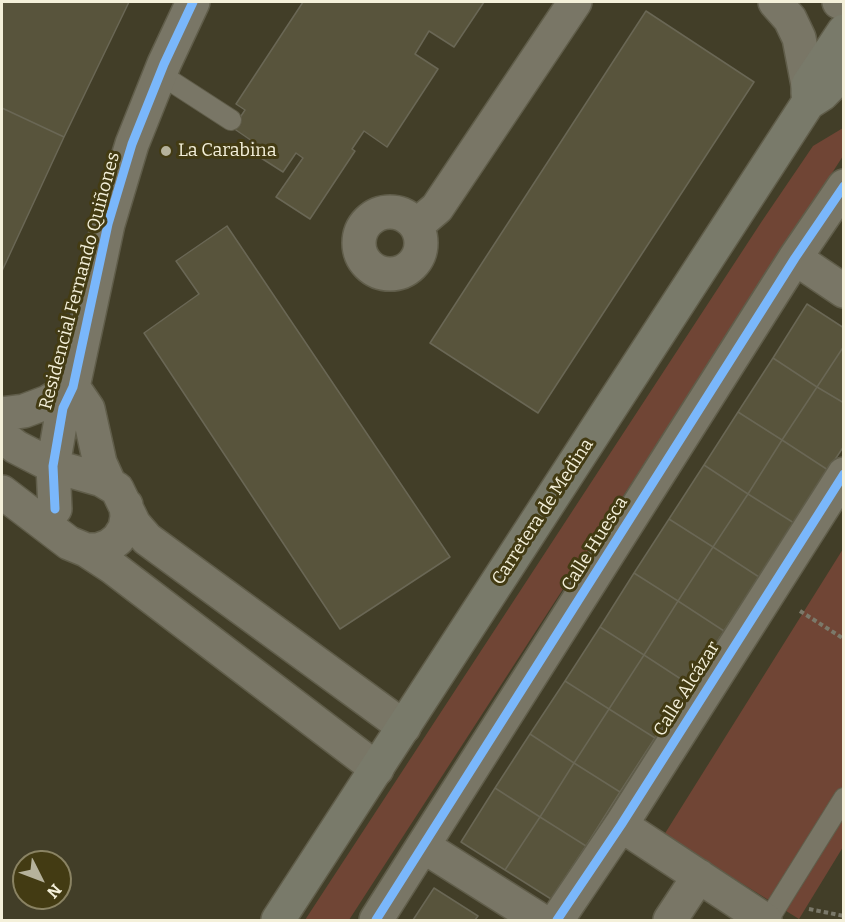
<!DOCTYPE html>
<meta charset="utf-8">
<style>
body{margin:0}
#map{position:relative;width:845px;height:922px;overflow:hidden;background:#423e28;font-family:Bitter,serif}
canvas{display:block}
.frame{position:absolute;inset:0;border:3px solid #f4f0da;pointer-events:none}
.north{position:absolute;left:12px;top:850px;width:60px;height:60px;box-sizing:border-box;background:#433b13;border:2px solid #8a8363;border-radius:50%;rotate:132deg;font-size:16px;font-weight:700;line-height:24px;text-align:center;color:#f4f0da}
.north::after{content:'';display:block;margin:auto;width:21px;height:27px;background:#b6b29c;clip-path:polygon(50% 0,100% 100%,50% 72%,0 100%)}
</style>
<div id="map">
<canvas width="845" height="922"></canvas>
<div class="frame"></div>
<div class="north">N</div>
</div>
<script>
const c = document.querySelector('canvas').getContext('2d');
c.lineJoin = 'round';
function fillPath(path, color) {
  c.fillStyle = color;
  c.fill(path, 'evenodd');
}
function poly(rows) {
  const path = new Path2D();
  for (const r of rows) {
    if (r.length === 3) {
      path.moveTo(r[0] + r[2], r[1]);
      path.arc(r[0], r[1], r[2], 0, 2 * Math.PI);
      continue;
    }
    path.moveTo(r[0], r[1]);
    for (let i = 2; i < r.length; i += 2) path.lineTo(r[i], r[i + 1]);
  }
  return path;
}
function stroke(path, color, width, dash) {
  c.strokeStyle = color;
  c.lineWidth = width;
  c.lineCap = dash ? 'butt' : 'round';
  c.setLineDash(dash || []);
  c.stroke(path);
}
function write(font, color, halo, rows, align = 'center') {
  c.font = font + ' Bitter,serif';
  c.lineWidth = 6;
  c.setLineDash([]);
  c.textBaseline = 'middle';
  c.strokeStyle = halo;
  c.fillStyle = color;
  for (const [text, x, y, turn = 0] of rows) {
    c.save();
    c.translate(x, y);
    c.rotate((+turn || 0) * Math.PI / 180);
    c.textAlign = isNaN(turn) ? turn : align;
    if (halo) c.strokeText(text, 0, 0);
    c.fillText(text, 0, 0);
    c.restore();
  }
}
const green = poly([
 [843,128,843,156,349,920,305,920,762,221,813,146],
 [843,549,843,847,799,919,664,835]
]);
const building = poly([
 [2,2,129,2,64,137,2,108,2,2],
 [303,2,484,2,454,47,429,31,415,54,438,69,387,147,364,131,352,149,355,151,310,219,276,197,303,158,296,153,283,172,247,149,252,141,233,128,245,110,236,104,303,2],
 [646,11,754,82,538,413,430,343,646,11],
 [2,108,64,137,2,271,2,108],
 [227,226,450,557,340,629,144,333,199,294,176,261,227,226],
 [807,304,844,328,844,346,817,387,773,358,807,304],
 [844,346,844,403,817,387,844,346],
 [773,358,817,387,782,440,738,412,773,358],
 [817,387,844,403,844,446,828,470,782,440,817,387],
 [738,412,782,440,748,494,704,465,738,412],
 [782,440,828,470,794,523,748,494,782,440],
 [704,465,748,494,713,547,669,519,704,465],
 [748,494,794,523,759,577,713,547,748,494],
 [669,519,713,547,678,601,634,573,669,519],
 [713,547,759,577,724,631,678,601,713,547],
 [634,573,678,601,644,655,600,627,634,573],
 [678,601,724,631,690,685,644,655,678,601],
 [600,627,644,655,609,709,565,681,600,627],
 [644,655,690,685,655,738,609,709,644,655],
 [565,681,609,709,574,763,530,734,565,681],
 [609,709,655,738,620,792,574,763,609,709],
 [530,734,574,763,540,817,495,788,530,734],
 [574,763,620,792,586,846,540,817,574,763],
 [495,788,540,817,505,870,461,842,495,788],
 [540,817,586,846,551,899,505,870,540,817],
 [434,888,478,916,475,920,413,920,434,888]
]);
const path = poly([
 [800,611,844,639],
 [809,909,844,916]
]);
const lane = poly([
 [160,74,231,120],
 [768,920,844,798]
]);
const street = poly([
 [775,2,790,19,799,38,808,85],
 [839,2,844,3],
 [390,243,31],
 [417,225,437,208,575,2],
 [795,258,844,291],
 [73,387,88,409,100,463,109,483],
 [2,414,24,411,48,402,73,387],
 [2,436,16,447,53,466,102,480,117,489,134,524,147,539,404,727],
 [2,492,69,543,86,550,98,550,109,546,118,539,125,528,127,517,126,505],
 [55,509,53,466,63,408,73,387,108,224,132,144,164,64,193,2],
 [86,550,112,567,377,769],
 [621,825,765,920],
 [423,846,540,920],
 [376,920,795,258,844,186],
 [557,920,621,825,844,474],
 [670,920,699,876]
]);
const secondary = poly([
 [808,94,808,85,844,31],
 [278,920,808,103,822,94,844,72]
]);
const cycleway = poly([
 [55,509,53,466,63,408,73,387,108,224,132,144,164,64,193,2],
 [376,920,795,258,844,186],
 [557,920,621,825,844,474]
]);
const markers = [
 [166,151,6,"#b6b29c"]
];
const poiNames = [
 ["La Carabina",178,151]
];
const streetNames = [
 ["Residencial Fernando Quiñones",80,281,-75],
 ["Carretera de Medina",543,512,-57],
 ["Calle Huesca",595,544,-58],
 ["Calle Alcázar",687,689,-58]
];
fillPath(green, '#704535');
fillPath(building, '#58543c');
stroke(building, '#6a6755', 1.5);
stroke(lane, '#605d4a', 22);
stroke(street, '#605d4a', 36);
stroke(secondary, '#605d4a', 36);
stroke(path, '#7b796a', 4, [4.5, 3]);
stroke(lane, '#797666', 20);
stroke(street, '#797666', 33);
stroke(secondary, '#797a6a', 33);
stroke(cycleway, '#7ab7fb', 9);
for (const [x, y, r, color] of markers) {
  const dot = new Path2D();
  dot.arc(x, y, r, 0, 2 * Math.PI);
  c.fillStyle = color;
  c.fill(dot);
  stroke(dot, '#433b13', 2);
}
write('18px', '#f4f0da', '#433b13', poiNames, 'left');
write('18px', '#f4f0da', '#433b13', streetNames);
</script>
